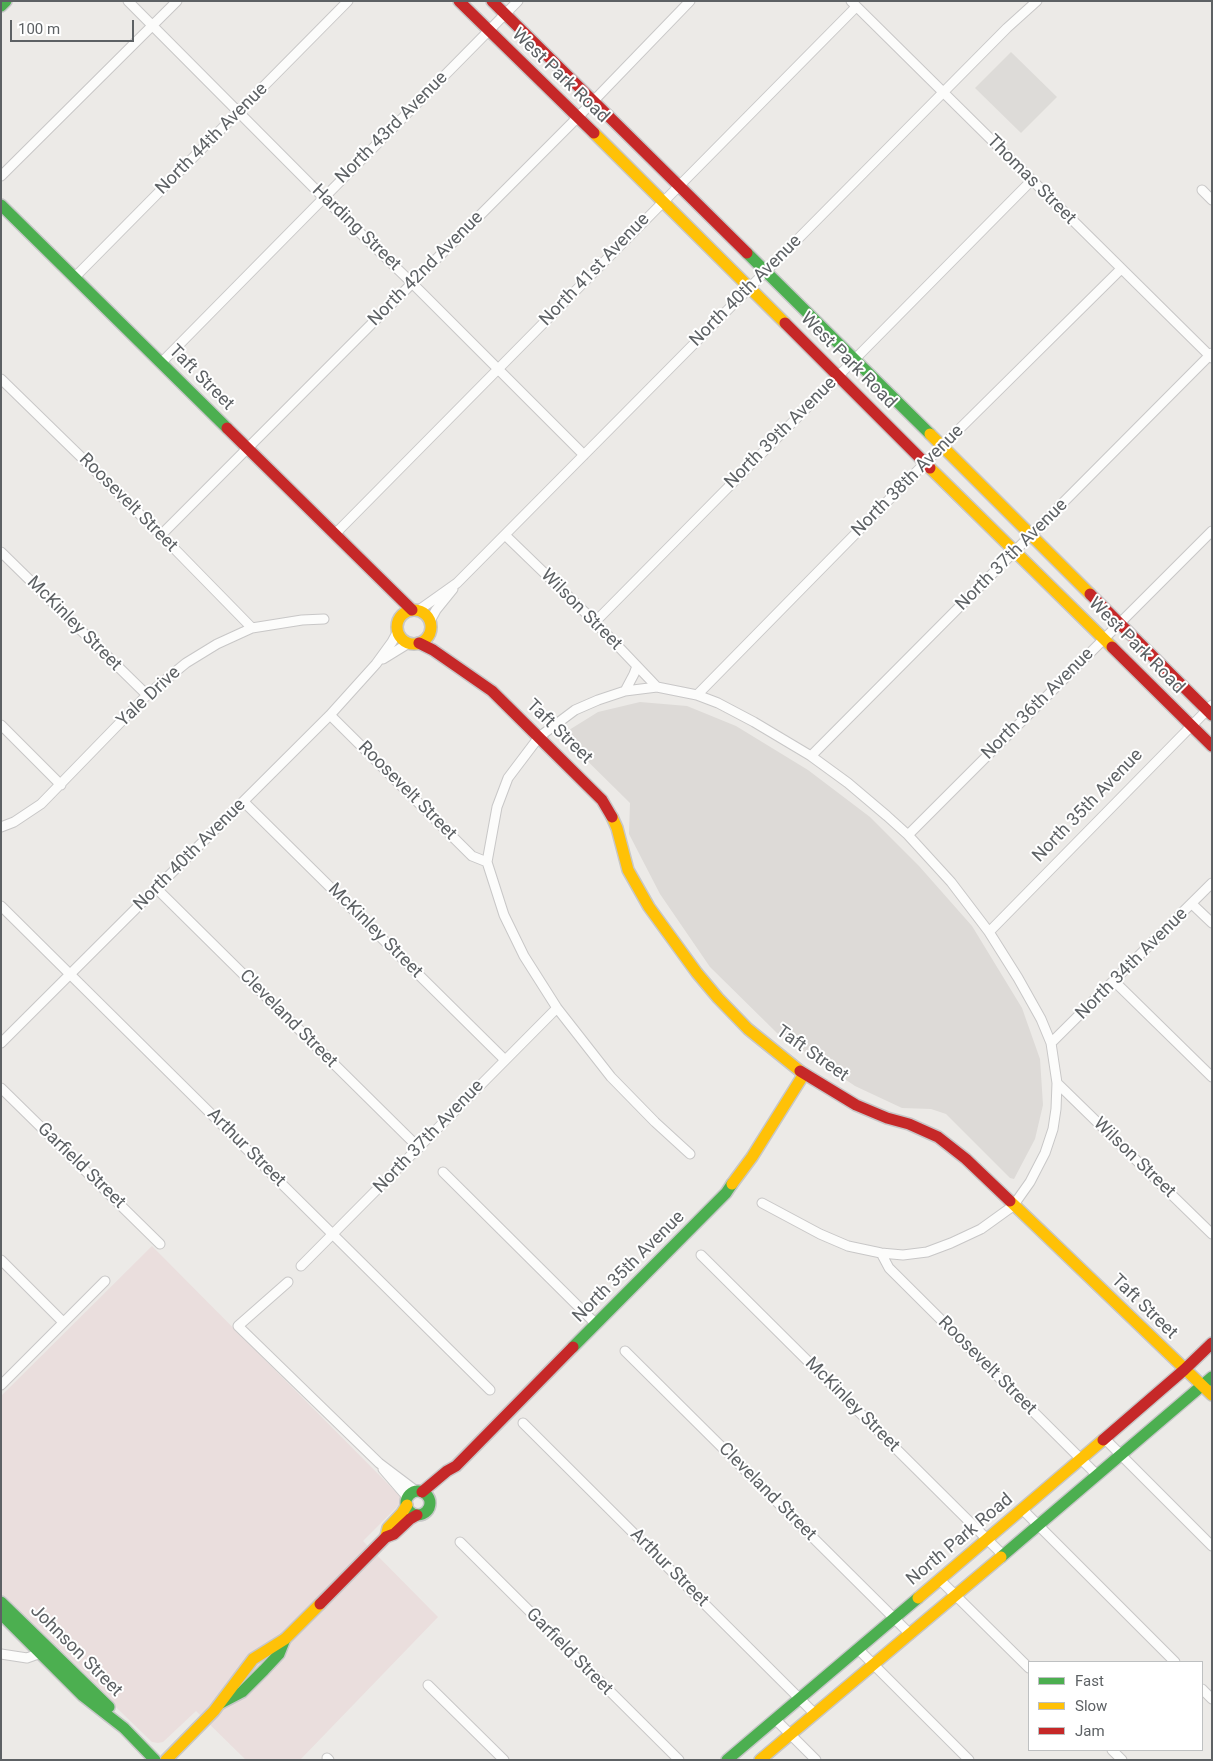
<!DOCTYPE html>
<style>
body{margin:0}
#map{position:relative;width:1213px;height:1761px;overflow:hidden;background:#eceae7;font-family:Roboto,sans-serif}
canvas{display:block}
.frame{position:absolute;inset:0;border:2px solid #5d6164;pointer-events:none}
.legend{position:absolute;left:1028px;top:1661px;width:175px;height:90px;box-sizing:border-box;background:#fff;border:1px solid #bec0c1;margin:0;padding:6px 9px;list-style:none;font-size:15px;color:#5d6164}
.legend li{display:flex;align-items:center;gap:10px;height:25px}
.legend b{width:25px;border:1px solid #bec0c1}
.scale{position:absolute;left:10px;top:20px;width:124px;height:22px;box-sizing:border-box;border:2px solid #5d6164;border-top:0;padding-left:6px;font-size:15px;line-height:18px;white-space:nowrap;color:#5d6164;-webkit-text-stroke:4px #fff;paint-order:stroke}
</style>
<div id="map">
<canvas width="1213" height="1761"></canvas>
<div class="frame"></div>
<ul class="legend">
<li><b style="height:6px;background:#4caf50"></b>Fast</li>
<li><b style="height:6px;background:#ffc107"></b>Slow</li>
<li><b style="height:6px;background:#c62828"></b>Jam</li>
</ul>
<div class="scale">100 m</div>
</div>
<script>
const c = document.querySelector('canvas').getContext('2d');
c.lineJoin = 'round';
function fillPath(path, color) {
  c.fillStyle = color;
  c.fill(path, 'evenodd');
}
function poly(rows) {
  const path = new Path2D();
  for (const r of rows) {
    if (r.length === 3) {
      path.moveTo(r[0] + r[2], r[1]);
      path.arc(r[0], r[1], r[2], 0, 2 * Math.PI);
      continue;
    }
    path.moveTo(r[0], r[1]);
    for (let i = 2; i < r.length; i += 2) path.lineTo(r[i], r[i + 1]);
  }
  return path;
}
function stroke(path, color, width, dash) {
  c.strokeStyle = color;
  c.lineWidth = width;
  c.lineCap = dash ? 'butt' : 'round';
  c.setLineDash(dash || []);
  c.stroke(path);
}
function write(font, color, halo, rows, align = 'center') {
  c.font = font + ' Roboto,sans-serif';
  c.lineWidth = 4;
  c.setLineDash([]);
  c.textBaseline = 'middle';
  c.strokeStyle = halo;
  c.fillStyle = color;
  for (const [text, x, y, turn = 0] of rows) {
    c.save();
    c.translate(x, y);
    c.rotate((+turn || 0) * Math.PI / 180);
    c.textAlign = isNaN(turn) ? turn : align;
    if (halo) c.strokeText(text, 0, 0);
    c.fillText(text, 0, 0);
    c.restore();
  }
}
const industrial = poly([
 [1011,52,1057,97,1021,133,975,88]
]);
const education = poly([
 [640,702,687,706,736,726,808,770,870,817,919,866,972,926,1022,1008,1040,1059,1043,1105,1035,1139,1014,1179,1010,1178,946,1114,931,1109,902,1108,855,1086,777,1033,710,967,660,894,629,834,630,803,561,735,598,712]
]);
const medical = poly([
 [152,1246,401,1497,401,1502,396,1508,363,1541,438,1617,300,1760,246,1760,196,1711,163,1742,158,1743,152,1742,1,1596,1,1396]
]);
const street = poly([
 [128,1,323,197,412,283,584,455],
 [851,1,1212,358],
 [1,176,177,1],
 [1202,190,1212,200],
 [75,277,348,1],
 [161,363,518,1],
 [1,379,161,535,252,628],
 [335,534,856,7],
 [161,535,578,117,690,1],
 [505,535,595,622,657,687],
 [1,552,147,695],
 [419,610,457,583,1007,28,1037,1],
 [430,621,436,610,453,589],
 [595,622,1031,181],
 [383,659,409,643],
 [625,691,634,674,637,666],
 [697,695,925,463,1121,269],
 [330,715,472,856,487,862],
 [1,725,61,785],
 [811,756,1212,353],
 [244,802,505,1060],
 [1,827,14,822,41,804,147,695,186,663,217,644,252,628,302,620,324,619],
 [908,835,1212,531],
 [156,888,419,1148],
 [1192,904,1212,923],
 [1,906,490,1390],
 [989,932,1212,705],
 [1115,982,1212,1077],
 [1,1043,330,715,376,664,392,642,398,631],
 [1051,1043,1212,883],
 [1057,1083,1212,1234],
 [1,1088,160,1244],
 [690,1154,655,1122,611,1077,557,1008,524,956,504,915,487,862,497,807,508,778,539,737,575,710,598,700,625,691,657,687,697,695,718,703,754,722,811,756,848,783,887,816,908,835,951,882,989,932,1018,978,1041,1019,1051,1043,1057,1083,1056,1109,1053,1129,1045,1153,1030,1182,1013,1206,981,1229,951,1243,927,1252,903,1255,881,1253,848,1246,820,1234,762,1203],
 [443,1172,596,1324],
 [881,1253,889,1268,1097,1475],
 [701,1255,1003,1555],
 [1,1260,63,1322],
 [301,1266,557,1008],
 [288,1282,238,1326,379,1463,416,1491],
 [625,1351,909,1633],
 [1,1385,105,1281],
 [523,1423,815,1714],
 [1105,1439,1212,1546],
 [383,1469,408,1498],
 [1022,1509,1175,1662],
 [460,1542,679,1760],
 [940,1580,1029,1668],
 [858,1649,969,1760],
 [1,1654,27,1658,41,1653],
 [428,1685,504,1760],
 [1202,1689,1212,1699],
 [775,1719,816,1760],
 [1112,1750,1122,1760],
 [327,1758,329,1760]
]);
const fast = poly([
 [1,6,6,1],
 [1,205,227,428],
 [747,253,930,434],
 [573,1347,726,1193,732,1184],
 [418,1503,12],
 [1001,1557,1212,1377],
 [1,1602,109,1707],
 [1,1614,83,1696,124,1728,155,1760],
 [221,1703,242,1692,264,1670,279,1654,285,1639],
 [727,1760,918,1598]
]);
const slow = poly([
 [594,133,785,323],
 [930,434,1090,594],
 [930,468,1112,647],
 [414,627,17],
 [612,817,617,828,628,870,649,907,697,973,718,998,748,1029,800,1071],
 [732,1184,752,1157,804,1074],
 [1010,1201,1212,1395],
 [386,1536,388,1528,402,1513,407,1505],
 [918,1598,1103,1440],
 [166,1760,214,1711,253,1659,285,1639,320,1604],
 [760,1760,1001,1557]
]);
const jam = poly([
 [459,1,594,133],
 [492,1,747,253],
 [785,323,930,468],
 [227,428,412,610],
 [1090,594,1212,715],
 [419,643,433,650,492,691,602,800,612,817],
 [1112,647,1212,746],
 [800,1071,856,1105,887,1118,909,1124,938,1137,966,1159,1010,1201],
 [1103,1440,1184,1370,1212,1343],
 [422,1492,447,1471,456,1466,573,1347],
 [320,1604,386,1537,394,1534,410,1519,417,1515]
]);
const streetNames = [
 ["West Park Road",560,76,44],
 ["North 43rd Avenue",392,128,-45],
 ["North 44th Avenue",212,139,-45],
 ["Thomas Street",1031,180,45],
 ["Harding Street",356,228,44],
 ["North 42nd Avenue",426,269,-45],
 ["North 41st Avenue",595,270,-46],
 ["North 40th Avenue",746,291,-45],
 ["West Park Road",848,361,45],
 ["Taft Street",201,378,45],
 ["North 39th Avenue",781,433,-45],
 ["North 38th Avenue",908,481,-45],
 ["Roosevelt Street",128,503,45],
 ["North 37th Avenue",1012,555,-45],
 ["Wilson Street",581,610,45],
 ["McKinley Street",74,624,45],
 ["West Park Road",1136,646,45],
 ["Yale Drive",149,697,-43],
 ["North 36th Avenue",1038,704,-45],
 ["Taft Street",559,732,44],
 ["Roosevelt Street",407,791,45],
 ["North 35th Avenue",1088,806,-46],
 ["North 40th Avenue",190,855,-45],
 ["McKinley Street",375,931,45],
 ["North 34th Avenue",1132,964,-45],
 ["Cleveland Street",288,1019,45],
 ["Taft Street",812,1054,35],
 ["North 37th Avenue",429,1137,-46],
 ["Arthur Street",246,1148,45],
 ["Wilson Street",1134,1158,44],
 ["Garfield Street",81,1166,44],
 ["North 35th Avenue",629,1267,-45],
 ["Taft Street",1144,1307,44],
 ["Roosevelt Street",987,1366,45],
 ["McKinley Street",852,1405,45],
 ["Cleveland Street",767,1492,45],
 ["North Park Road",960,1540,-40],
 ["Arthur Street",669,1568,45],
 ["Johnson Street",76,1651,45],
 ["Garfield Street",569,1652,45]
];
fillPath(industrial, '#dddbd8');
fillPath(education, '#dddad7');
fillPath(medical, '#eadedd');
stroke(street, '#c8c7c7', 11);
stroke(fast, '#c7c7c8', 14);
stroke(slow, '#c7c7c8', 14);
stroke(jam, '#c7c7c8', 14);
stroke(street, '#fcfcfb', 9);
stroke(fast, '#4caf50', 11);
stroke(slow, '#ffc107', 11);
stroke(jam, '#c62828', 11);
write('18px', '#5d6164', '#fff', streetNames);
</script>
